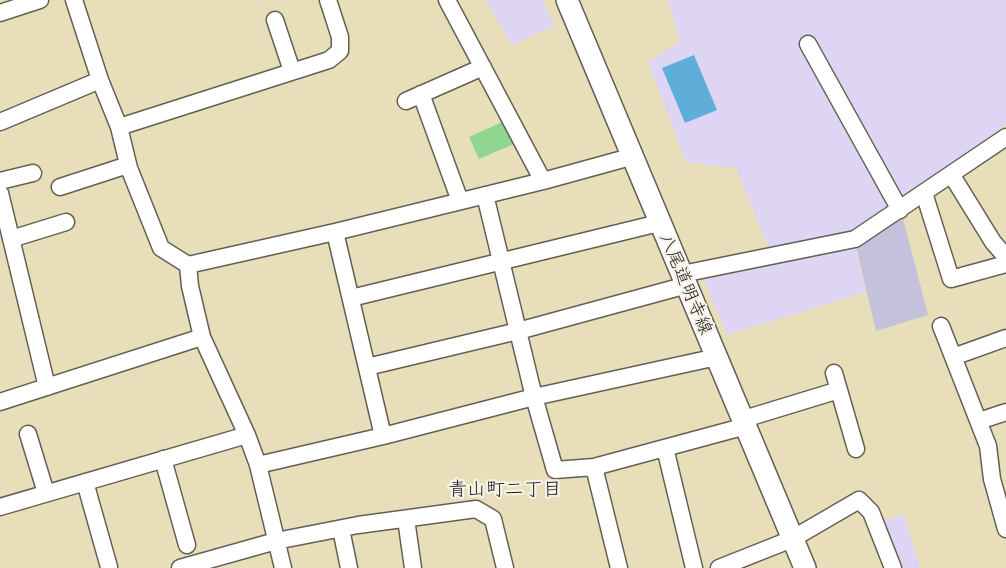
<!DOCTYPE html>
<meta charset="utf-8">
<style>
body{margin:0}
canvas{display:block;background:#e8deb9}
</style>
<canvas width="1006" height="568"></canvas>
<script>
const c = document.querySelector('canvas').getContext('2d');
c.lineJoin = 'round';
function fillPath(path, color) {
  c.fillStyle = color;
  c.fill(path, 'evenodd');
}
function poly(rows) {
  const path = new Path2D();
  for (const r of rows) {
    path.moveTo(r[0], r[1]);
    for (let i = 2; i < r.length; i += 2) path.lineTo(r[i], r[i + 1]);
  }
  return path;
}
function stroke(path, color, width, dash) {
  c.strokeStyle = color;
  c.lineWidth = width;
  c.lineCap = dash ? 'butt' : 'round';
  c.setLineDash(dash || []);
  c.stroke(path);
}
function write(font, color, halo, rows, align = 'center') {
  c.font = font + ' Mali,"Klee One",sans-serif';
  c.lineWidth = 4.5;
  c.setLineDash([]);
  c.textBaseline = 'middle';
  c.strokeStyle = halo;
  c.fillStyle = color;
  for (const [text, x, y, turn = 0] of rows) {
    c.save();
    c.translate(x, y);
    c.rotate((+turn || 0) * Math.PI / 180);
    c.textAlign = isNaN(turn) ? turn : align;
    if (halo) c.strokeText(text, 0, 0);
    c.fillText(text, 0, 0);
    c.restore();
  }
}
const built = poly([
 [486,0,543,0,554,26,512,45],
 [667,0,1006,0,1006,125,858,228,769,249,736,168,686,162,648,62,681,41],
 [855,246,866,292,727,335,705,283,709,276],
 [904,514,920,568,898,568,884,521]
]);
const industrial = poly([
 [902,215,928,315,876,331,856,246]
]);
const green = poly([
 [502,122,514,144,479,159,469,137]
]);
const water = poly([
 [694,55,717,110,685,123,662,68]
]);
const minor = poly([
 [74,0,100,80,119,127,129,168,161,248,188,265,335,232,543,181,634,156],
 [447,0,543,181],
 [0,13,40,0],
 [275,20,292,71],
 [808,44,900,210],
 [421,94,460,201],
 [406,101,483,67],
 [0,122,100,80],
 [119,127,329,60,340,51,340,37,328,0],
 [951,174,993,242,1006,257],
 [0,181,33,173],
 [60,187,128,165],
 [0,193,47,387],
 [924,193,951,279,1006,264],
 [485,195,534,397,555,470,594,467,746,426],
 [335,232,383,436],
 [11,239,66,222],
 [188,265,190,286,202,337,247,435,258,465,283,568],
 [682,274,855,239,1006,137],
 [351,298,659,223],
 [941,326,988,446,992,479,1006,529],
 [953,357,1006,338],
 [367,367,518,331,687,285],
 [834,373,856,449],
 [0,402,202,337],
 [744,419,839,390],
 [979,421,1006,412],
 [28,434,46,493],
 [665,448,694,568],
 [163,459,187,545],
 [258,465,383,436,534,397,717,357],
 [594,467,619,568],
 [85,482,109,567],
 [0,507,247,435],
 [406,519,413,568],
 [341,529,349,568],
 [180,568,276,541,358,525,476,509,493,519,505,568],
 [719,568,792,539,859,500,871,512,893,568]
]);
const major = poly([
 [567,0,805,568]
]);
const streetNames = [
 ["八尾道明寺線",686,284,67]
];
const neighbourhoodNames = [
 ["青山町二丁目",505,489]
];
fillPath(built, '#ded5f5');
fillPath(industrial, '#c3c1db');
fillPath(green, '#90d690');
fillPath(water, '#5eaed9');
stroke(minor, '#636053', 19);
stroke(major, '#636053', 24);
stroke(minor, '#fff', 16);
stroke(major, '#fff', 21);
write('18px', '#1c1c1c', '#f7f3e8', streetNames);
write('19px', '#1c1c1c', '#f7f3e8', neighbourhoodNames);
</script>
